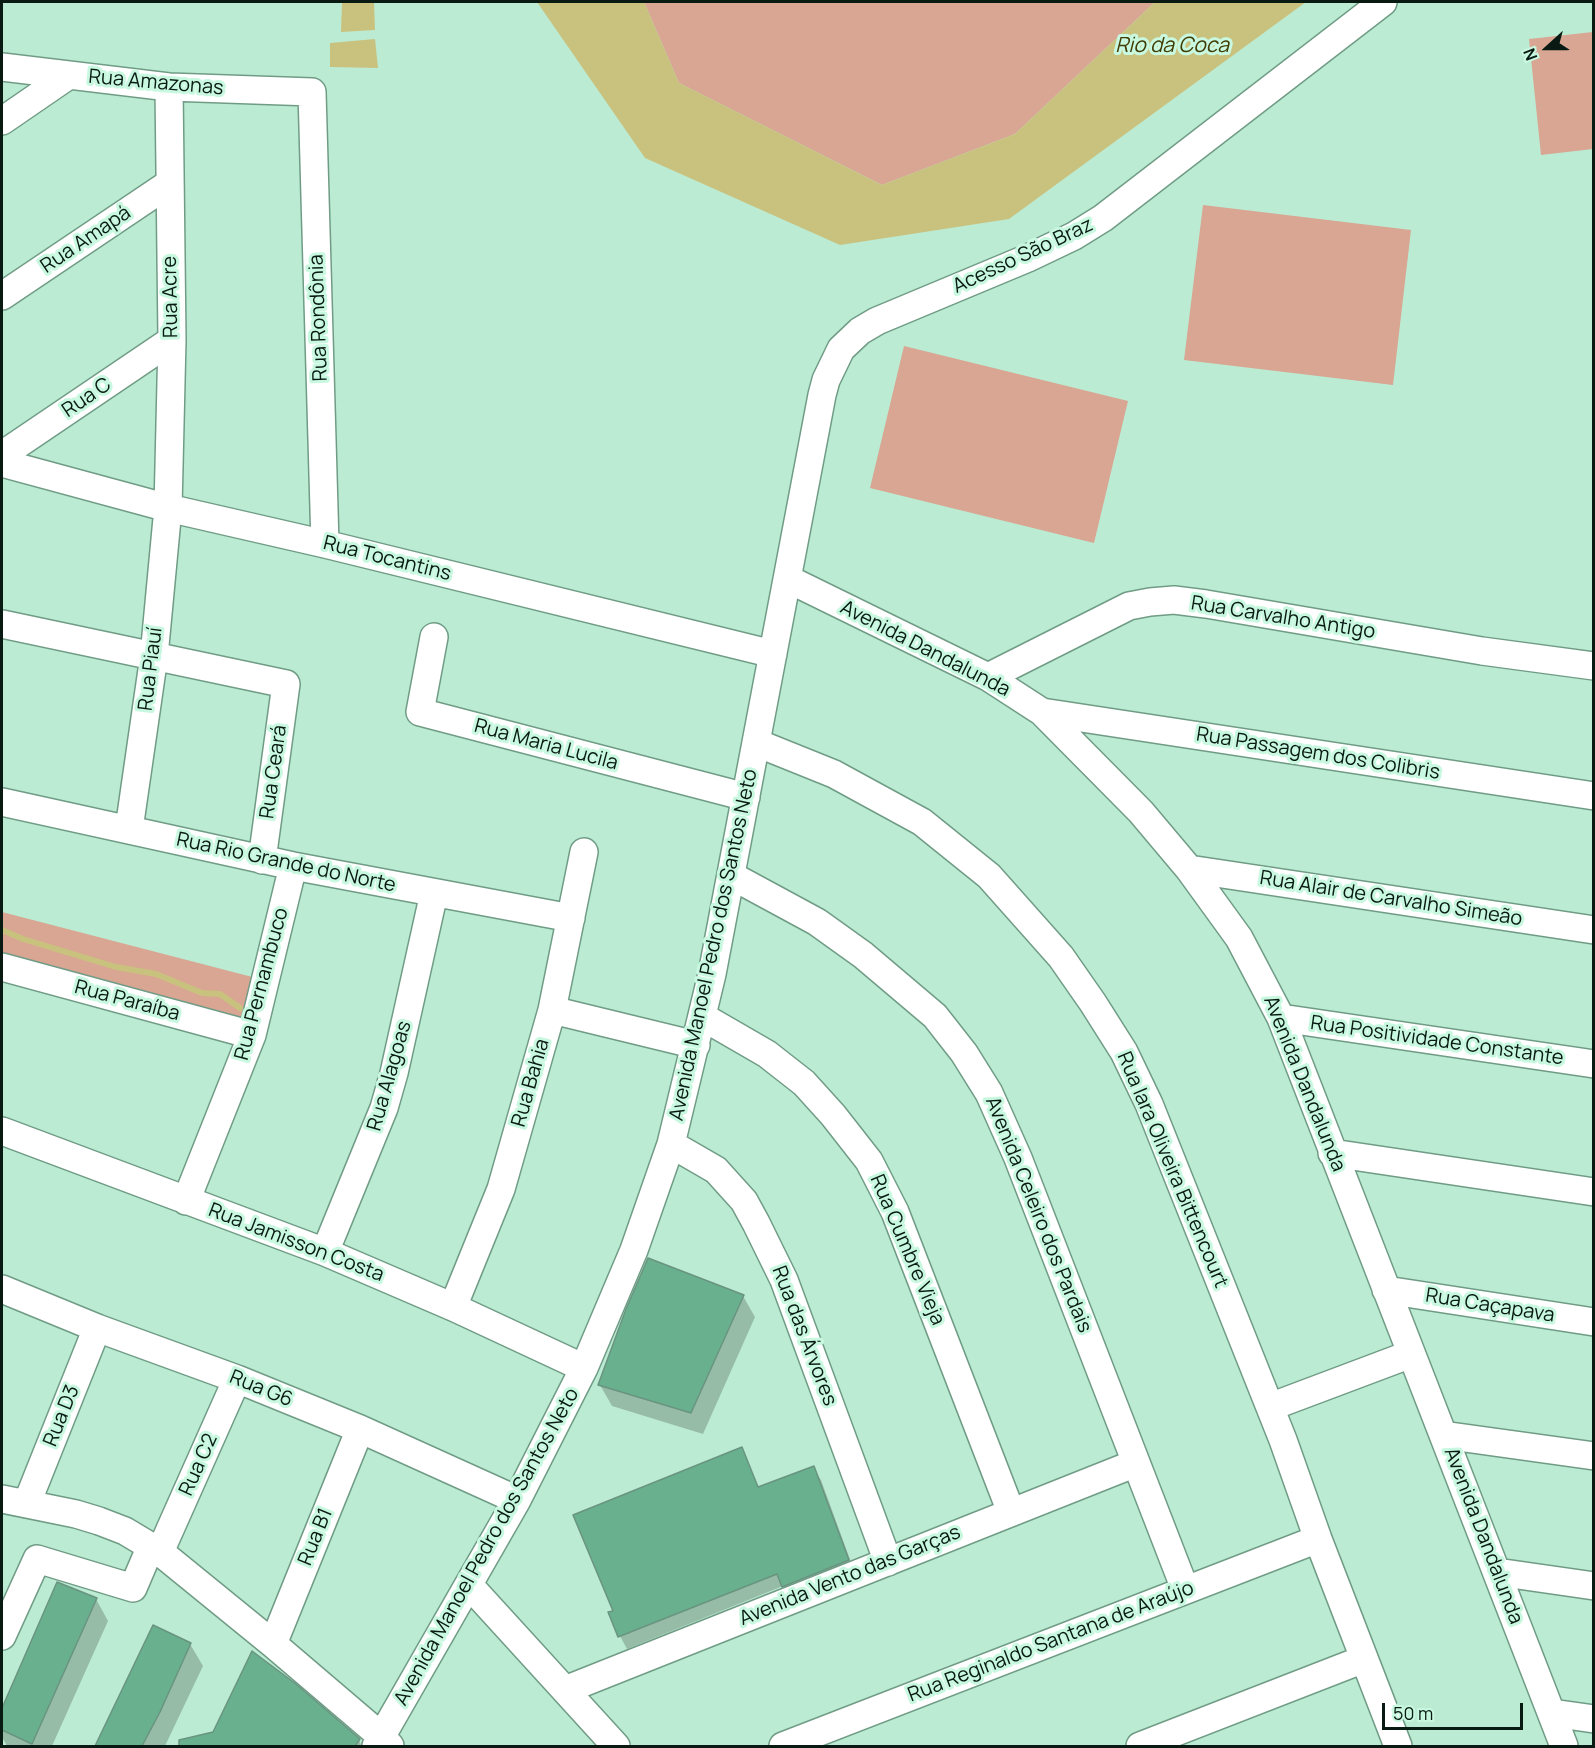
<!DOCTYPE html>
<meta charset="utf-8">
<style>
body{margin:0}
#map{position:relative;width:1595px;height:1748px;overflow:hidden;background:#bcebd3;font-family:Manrope,sans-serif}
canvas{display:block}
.frame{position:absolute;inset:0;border:3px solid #081a12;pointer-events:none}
.north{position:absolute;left:1517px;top:18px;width:60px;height:60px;-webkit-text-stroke:4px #c9f8e0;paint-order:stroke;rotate:249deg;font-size:16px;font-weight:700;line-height:24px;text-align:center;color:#081a12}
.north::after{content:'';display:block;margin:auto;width:21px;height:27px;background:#081a12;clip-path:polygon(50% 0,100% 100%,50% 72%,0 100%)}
.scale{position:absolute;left:1382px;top:1703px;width:141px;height:27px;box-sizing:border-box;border:3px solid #081a12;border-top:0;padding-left:8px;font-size:18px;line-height:21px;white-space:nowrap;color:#081a12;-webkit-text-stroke:4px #c9f8e0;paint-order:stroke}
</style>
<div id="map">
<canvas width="1595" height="1748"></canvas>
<div class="frame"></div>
<div class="north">N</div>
<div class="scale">50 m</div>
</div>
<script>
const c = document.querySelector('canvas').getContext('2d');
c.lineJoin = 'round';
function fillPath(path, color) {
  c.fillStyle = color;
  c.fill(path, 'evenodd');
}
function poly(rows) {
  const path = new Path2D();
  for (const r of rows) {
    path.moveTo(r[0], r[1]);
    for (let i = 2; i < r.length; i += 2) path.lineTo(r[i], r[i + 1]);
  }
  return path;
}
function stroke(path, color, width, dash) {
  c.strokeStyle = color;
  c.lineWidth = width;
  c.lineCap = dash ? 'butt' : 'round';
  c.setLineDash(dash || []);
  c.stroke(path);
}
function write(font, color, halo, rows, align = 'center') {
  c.font = font + ' Manrope,sans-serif';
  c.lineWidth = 6;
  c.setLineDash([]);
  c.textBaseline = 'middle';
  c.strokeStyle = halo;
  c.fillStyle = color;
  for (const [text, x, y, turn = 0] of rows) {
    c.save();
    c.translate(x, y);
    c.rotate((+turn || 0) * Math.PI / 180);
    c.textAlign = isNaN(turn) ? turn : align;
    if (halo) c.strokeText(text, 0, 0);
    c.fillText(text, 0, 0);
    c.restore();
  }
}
const green = poly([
 [644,2,1155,2,1015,134,882,185,679,83],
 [1593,32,1593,149,1541,155,1529,39],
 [1203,205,1411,230,1393,385,1184,360],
 [904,346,1128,401,1094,543,870,488],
 [2,912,260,979,248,1025,2,957]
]);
const water = poly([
 [342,2,374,2,375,30,341,32],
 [537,2,644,2,679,83,882,185,1015,134,1155,2,1306,2,1009,219,840,245,645,158],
 [375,39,378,68,330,67,330,43]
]);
const shadow = poly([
 [743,1296,755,1317,703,1434,612,1406,600,1385],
 [741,1448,759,1488,813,1468,821,1480,855,1573,790,1599,783,1586,627,1649,620,1636,615,1612],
 [58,1583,96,1599,108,1621,52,1746,7,1746,2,1737,2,1711],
 [153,1627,190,1644,203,1666,165,1746,97,1746],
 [206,1736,359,1740,361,1745,360,1746,202,1746]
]);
const stream = poly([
 [2,930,23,939,116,967,156,974,202,993,220,994,240,1008]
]);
const building = poly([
 [648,1258,744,1295,691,1413,598,1385,626,1309,648,1258],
 [742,1447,758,1487,814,1466,849,1560,782,1587,777,1574,618,1637,608,1612,613,1611,573,1515,742,1447],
 [57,1582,97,1598,32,1744,2,1730,2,1708,57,1582],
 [153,1625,191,1643,160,1712,142,1746,95,1746,153,1625],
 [252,1651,296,1684,360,1739,355,1746,179,1746,179,1740,213,1732,252,1651]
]);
const minor = poly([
 [2,67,169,87,312,92,325,544],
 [2,121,69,75],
 [2,296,170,183],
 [2,455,172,340],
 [2,463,168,508,325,544,773,654],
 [788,579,988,677,1042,712,1141,812,1189,869,1239,938,1281,1018,1564,1746],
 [2,624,286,684,262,860],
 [434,637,420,712,746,797],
 [988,677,1129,606,1150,602,1174,600,1206,604,1482,651,1594,666],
 [1042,712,1594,796],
 [757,743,834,774,922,822,989,876,1061,957,1093,1003,1124,1052,1149,1104,1283,1440,1318,1539,1398,1746],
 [2,802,293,866,571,918],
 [129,829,154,656,168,508,172,340,169,87],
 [1189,869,1594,930],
 [732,876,817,922,863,955,935,1016,964,1053,989,1093,1018,1158,1185,1589],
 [2,967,252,1035],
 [552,1010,696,1045],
 [703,1017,767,1054,804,1083,833,1115,869,1161,895,1212,1011,1512],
 [1281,1018,1594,1064],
 [2,1131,325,1252,453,1307,584,1368],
 [671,1144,716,1170,744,1201,756,1223,784,1280,888,1562],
 [1332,1153,1594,1192],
 [186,1201,252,1035,293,866],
 [325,1252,384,1108,394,1073,434,893],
 [2,1289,97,1328,237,1379,360,1429,517,1500],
 [1386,1290,1594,1322],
 [453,1307,501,1189,552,1010,584,852],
 [1270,1407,1411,1354],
 [1443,1435,1594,1456],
 [2,1499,76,1514,99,1521,125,1531,160,1552,273,1644,382,1737,390,1746],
 [27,1503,97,1328],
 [160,1552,237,1379],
 [1497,1572,1594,1586],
 [470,1586,616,1746],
 [2,1636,37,1559,133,1588,151,1546],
 [273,1644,360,1429],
 [565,1690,1136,1463],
 [1552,1713,1594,1719],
 [376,1746,517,1500,584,1368,634,1250,671,1144,712,974,822,395,826,380,841,349,860,331,877,321,1028,258,1074,236,1103,218,1383,2],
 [783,1746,1318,1539],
 [1140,1746,1364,1659]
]);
const streetNames = [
 ["Rua Amazonas",156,83,5],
 ["Rua Amapá",86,240,-34],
 ["Acesso São Braz",1023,256,-25],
 ["Rua Acre",171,297,-91],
 ["Rua Rondônia",319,318,-92],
 ["Rua C",87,398,-34],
 ["Rua Tocantins",387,559,14],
 ["Rua Carvalho Antigo",1283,618,9],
 ["Avenida Dandalunda",925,649,27],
 ["Rua Piauí",151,669,-83],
 ["Rua Maria Lucila",546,745,15],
 ["Rua Passagem dos Colibris",1318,754,9],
 ["Rua Ceará",274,772,-82],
 ["Rua Rio Grande do Norte",286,863,12],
 ["Rua Alair de Carvalho Simeão",1391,899,9],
 ["Avenida Manoel Pedro dos Santos Neto",714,945,-78],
 ["Rua Pernambuco",262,984,-75],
 ["Rua Paraíba",127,1001,15],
 ["Rua Positividade Constante",1437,1041,8],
 ["Rua Alagoas",390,1076,-74],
 ["Rua Bahia",531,1083,-74],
 ["Avenida Dandalunda",1304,1084,68],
 ["Rua Iara Oliveira Bittencourt",1172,1170,67],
 ["Avenida Celeiro dos Pardais",1038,1215,68],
 ["Rua Jamisson Costa",296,1243,21],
 ["Rua Cumbre Vieja",907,1250,67],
 ["Rua Caçapava",1490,1306,9],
 ["Rua das Árvores",804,1336,69],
 ["Rua G6",261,1389,22],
 ["Rua D3",62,1416,-68],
 ["Rua C2",199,1465,-66],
 ["Avenida Dandalunda",1483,1536,69],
 ["Rua B1",316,1537,-68],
 ["Avenida Manoel Pedro dos Santos Neto",487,1547,-61],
 ["Avenida Vento das Garças",850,1576,-22],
 ["Rua Reginaldo Santana de Araújo",1051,1642,-21]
];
const waterNames = [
 ["Rio da Coca",1172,46]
];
fillPath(green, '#d8a692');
fillPath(water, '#c9c27f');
fillPath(shadow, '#0003');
stroke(stream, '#c9c27f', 6);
fillPath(building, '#69b08f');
stroke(building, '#69947f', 1.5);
stroke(minor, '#709c86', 30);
stroke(minor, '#fff', 27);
write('20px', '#081a12', '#c9f8e0', streetNames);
write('italic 21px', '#413c04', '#c9f8e0', waterNames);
</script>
